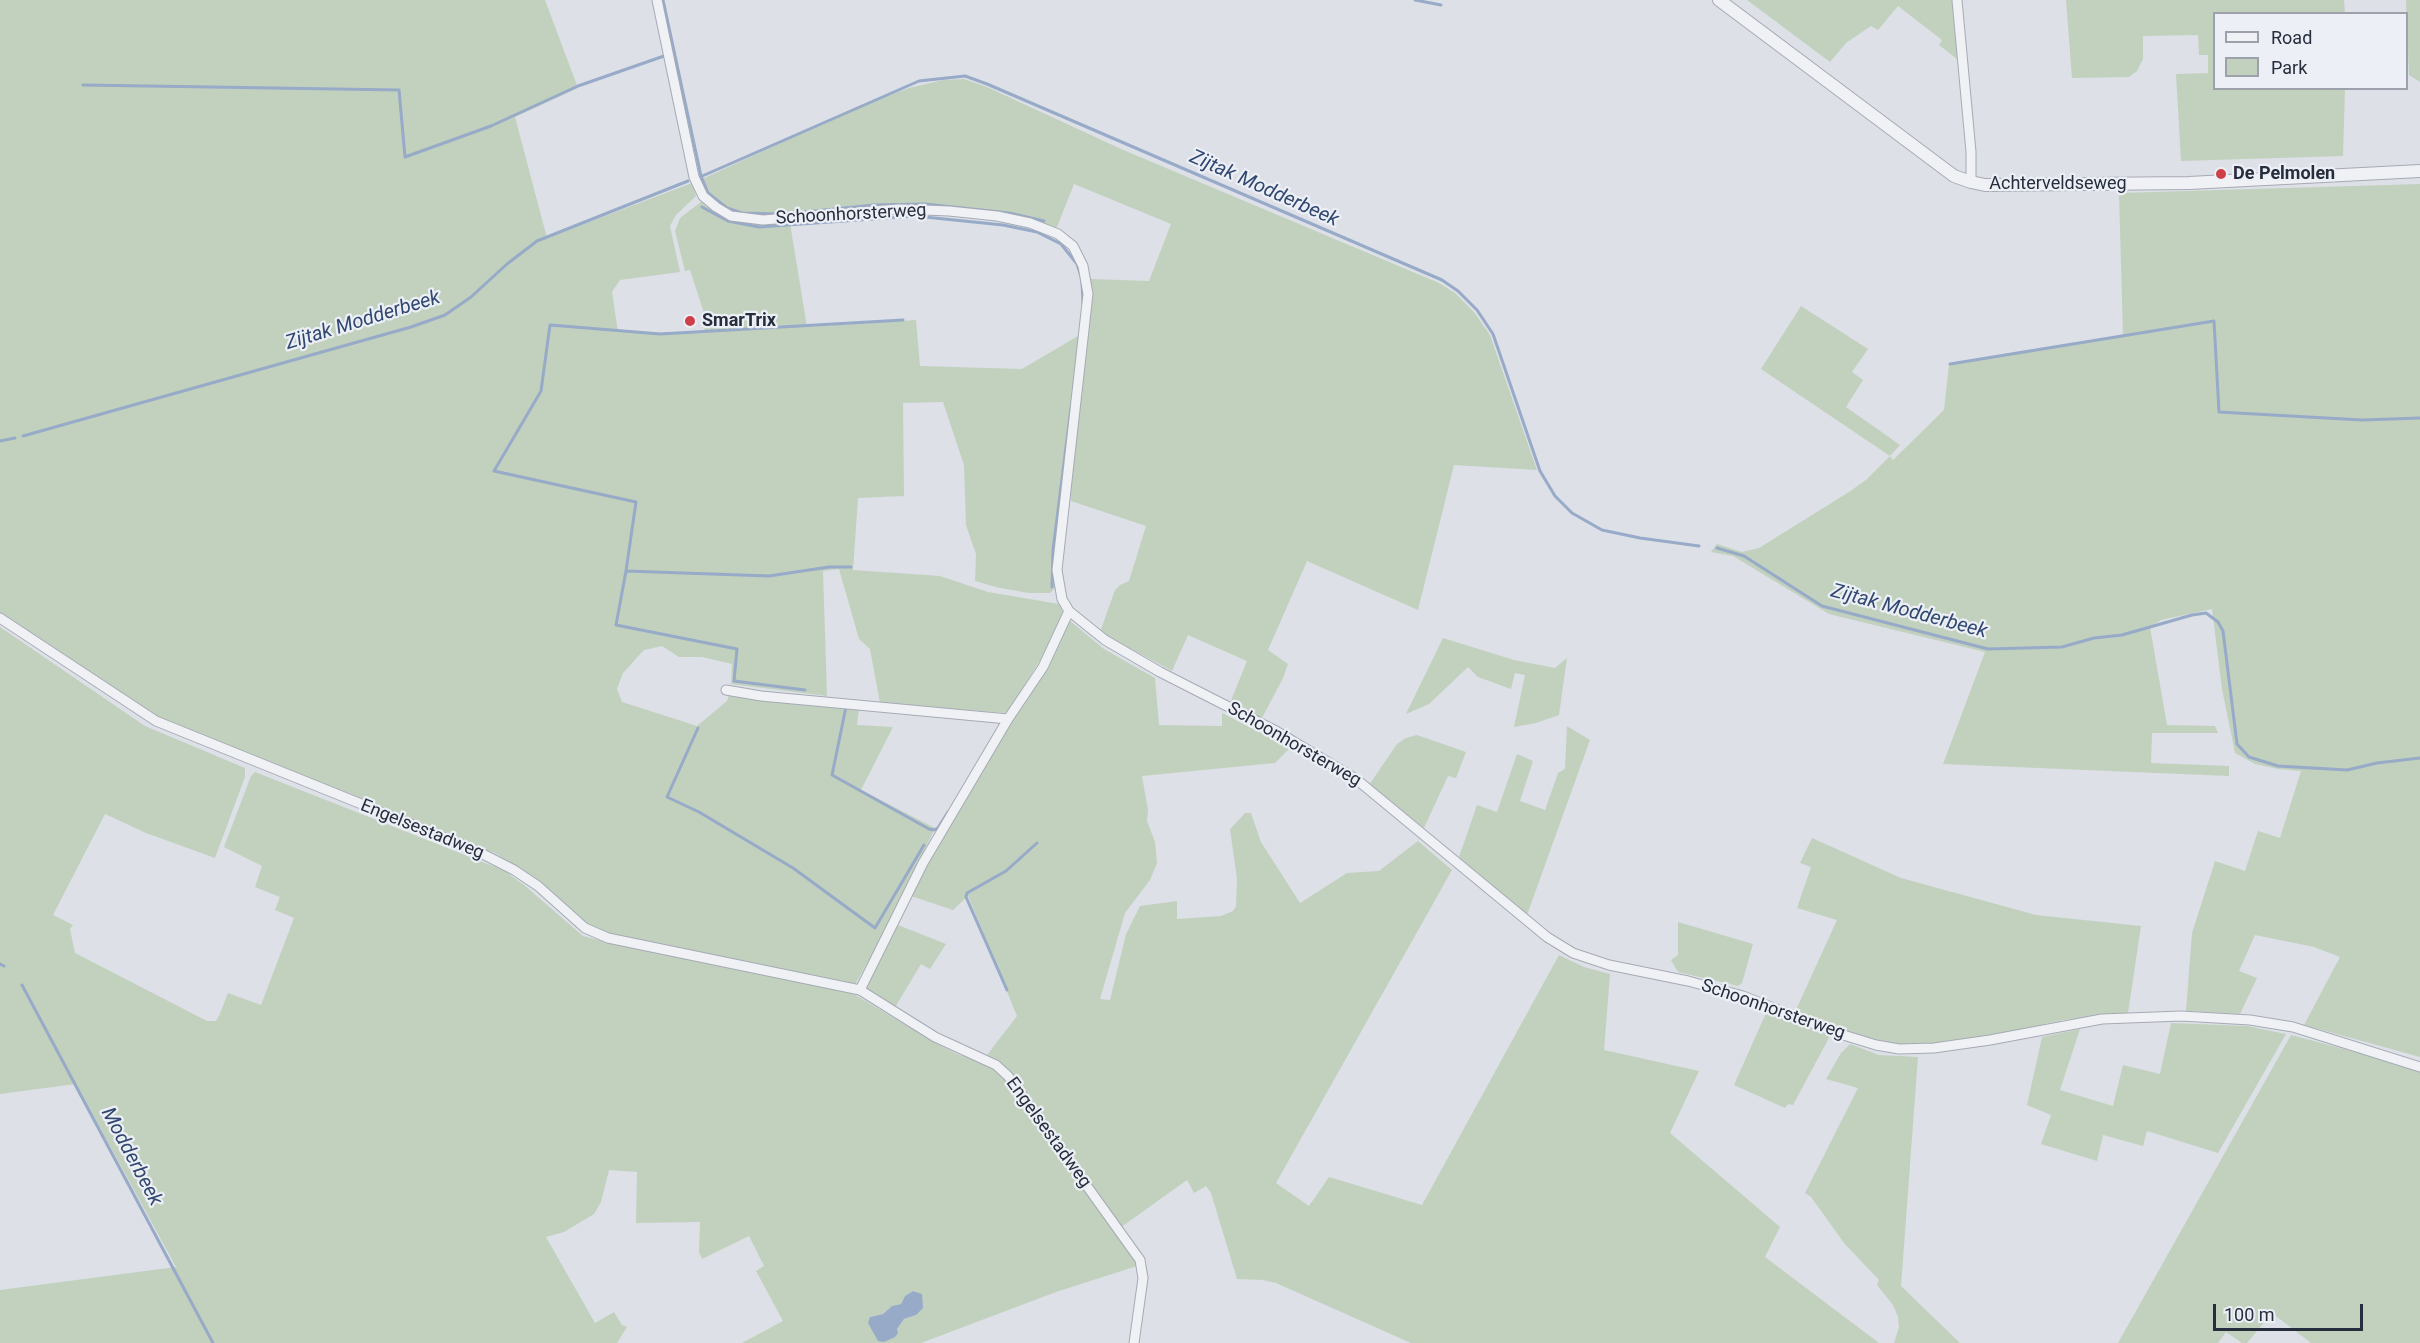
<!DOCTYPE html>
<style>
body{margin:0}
#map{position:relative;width:2420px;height:1343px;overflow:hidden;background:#dde0e7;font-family:Roboto,sans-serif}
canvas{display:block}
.legend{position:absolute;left:2213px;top:12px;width:195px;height:78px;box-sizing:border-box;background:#eceff5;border:2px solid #9da1ab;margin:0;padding:8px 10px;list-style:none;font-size:18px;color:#262d3d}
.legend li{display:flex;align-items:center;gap:12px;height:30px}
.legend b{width:30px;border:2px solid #9da1ab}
.scale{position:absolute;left:2213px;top:1304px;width:150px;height:27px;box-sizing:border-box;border:3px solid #262d3d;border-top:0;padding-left:8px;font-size:18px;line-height:21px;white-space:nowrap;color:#262d3d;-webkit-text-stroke:4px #eceff5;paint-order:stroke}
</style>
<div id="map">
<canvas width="2420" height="1343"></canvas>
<ul class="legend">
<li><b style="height:8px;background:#eff1f5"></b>Road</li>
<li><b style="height:16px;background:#c1d1be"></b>Park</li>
</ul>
<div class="scale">100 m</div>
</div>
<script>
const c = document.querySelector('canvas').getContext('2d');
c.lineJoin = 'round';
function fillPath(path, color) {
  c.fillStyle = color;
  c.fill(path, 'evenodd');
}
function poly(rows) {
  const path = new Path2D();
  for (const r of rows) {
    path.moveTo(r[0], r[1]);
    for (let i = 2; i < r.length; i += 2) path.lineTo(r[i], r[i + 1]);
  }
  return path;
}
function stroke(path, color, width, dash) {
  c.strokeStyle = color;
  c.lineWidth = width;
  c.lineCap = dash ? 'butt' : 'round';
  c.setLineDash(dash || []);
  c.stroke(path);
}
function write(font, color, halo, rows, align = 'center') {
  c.font = font + ' Roboto,sans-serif';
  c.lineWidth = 4.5;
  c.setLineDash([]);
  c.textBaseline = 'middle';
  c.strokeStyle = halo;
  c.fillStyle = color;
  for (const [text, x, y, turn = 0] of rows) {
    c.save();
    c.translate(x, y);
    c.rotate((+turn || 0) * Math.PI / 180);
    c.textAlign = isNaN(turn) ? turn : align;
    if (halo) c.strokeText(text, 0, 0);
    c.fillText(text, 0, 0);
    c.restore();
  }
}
const green = poly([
 [0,0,545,0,578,88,515,117,547,238,692,183,696,196,676,215,670,226,680,272,620,280,612,292,618,332,705,333,704,313,690,270,685,271,675,231,680,218,701,202,747,222,790,223,807,327,916,320,920,366,1022,369,1083,333,1057,586,1050,593,1029,593,1000,588,975,581,976,554,966,525,964,465,943,402,903,403,904,496,858,498,853,570,940,576,988,592,1059,604,1063,612,1055,636,1007,713,880,703,870,649,859,639,839,569,823,571,827,696,731,684,732,664,702,657,679,657,662,646,644,650,623,673,617,689,622,702,697,726,727,701,730,692,859,708,857,725,893,727,861,790,935,828,879,943,854,986,587,929,514,865,495,853,422,828,164,725,0,619],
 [1747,0,1954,0,1959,57,1957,59,1939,45,1942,40,1898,6,1878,30,1871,26,1846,43,1830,62],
 [2066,0,2344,0,2345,13,2214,14,2214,88,2345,89,2343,156,2181,161,2176,74,2208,73,2208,55,2199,55,2198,35,2143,36,2143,59,2137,71,2129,77,2072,78],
 [2406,0,2420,0,2420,82,2409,75],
 [964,79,987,87,1121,149,1439,283,1455,293,1474,312,1490,335,1537,470,1454,465,1418,610,1307,561,1268,650,1288,664,1283,678,1261,720,1230,703,1247,661,1188,635,1172,671,1100,632,1115,590,1120,585,1129,581,1146,526,1071,501,1071,477,1090,322,1091,279,1149,281,1171,224,1074,184,1057,227,1055,228,978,211,781,217,743,215,730,211,710,198,698,181,851,110,909,88,943,80],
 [2420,184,2420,1057,2304,1025,2340,957,2314,947,2255,935,2239,971,2257,978,2240,1014,2186,1011,2192,933,2215,861,2245,871,2258,831,2280,838,2301,771,2278,769,2255,764,2235,753,2222,689,2212,609,2161,620,2150,627,2167,725,2215,726,2218,733,2152,733,2151,763,2229,766,2229,776,1943,764,1985,652,1829,614,1733,556,1711,552,1717,544,1742,552,1759,548,1849,492,1866,480,1890,456,1761,369,1801,306,1868,349,1852,372,1863,380,1846,407,1900,445,1890,456,1893,460,1944,410,1949,364,2123,336,2119,193],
 [1069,620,1104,649,1155,678,1159,725,1222,726,1222,713,1290,748,1275,763,1142,776,1148,810,1147,821,1155,842,1157,863,1150,880,1125,913,1100,999,1110,1000,1126,934,1140,906,1177,901,1177,919,1221,916,1233,911,1236,906,1237,879,1230,829,1245,813,1251,813,1261,842,1300,903,1347,873,1379,871,1418,841,1452,870,1276,1183,1309,1206,1329,1177,1422,1205,1559,955,1584,967,1610,974,1604,1050,1699,1071,1670,1133,1780,1227,1765,1257,1879,1343,1411,1343,1276,1283,1263,1280,1237,1279,1211,1193,1206,1186,1194,1193,1187,1180,1120,1228,1009,1074,996,1059,987,1055,1017,1016,968,896,953,910,911,896,921,872,1006,729,1055,654],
 [0,627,145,726,245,768,245,777,215,858,146,833,105,814,53,915,73,925,70,929,75,953,207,1021,216,1021,219,1016,228,993,261,1005,294,918,275,910,280,897,255,887,262,866,224,847,251,776,255,772,503,870,524,885,583,936,618,945,852,993,939,1045,957,1054,982,1062,999,1072,1136,1261,1137,1266,1056,1292,921,1343,742,1343,783,1321,756,1271,764,1266,749,1236,702,1259,699,1252,700,1222,636,1223,637,1172,609,1170,601,1202,594,1214,564,1232,546,1237,595,1323,614,1312,622,1325,627,1327,617,1343,0,1343,0,1290,176,1267,76,1084,0,1094],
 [913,1291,922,1295,916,1315,904,1319,897,1329,870,1317,883,1314,892,1306,901,1304,905,1296],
 [1443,638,1514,660,1555,668,1567,658,1559,715,1536,723,1514,727,1525,675,1515,673,1511,689,1478,677,1468,667,1429,704,1406,714],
 [1567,726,1590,740,1527,915,1459,857,1477,805,1497,812,1517,754,1533,761,1520,801,1545,810,1558,773,1565,769],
 [1417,735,1466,752,1456,778,1448,776,1424,828,1369,785,1397,744,1406,738],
 [1812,838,1901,878,2036,915,2141,926,2128,1013,2063,1020,1958,1043,1899,1047,1869,1041,1795,1012,1837,920,1797,908,1811,867,1800,863],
 [1678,922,1753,944,1742,983,1738,986,1678,972,1671,960,1678,955],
 [898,925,946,944,930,969,921,964,894,1009,867,991,866,984],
 [1766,1013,1830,1036,1793,1105,1788,1104,1785,1108,1734,1085],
 [2171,1023,2247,1026,2286,1034,2218,1153,2147,1131,2143,1146,2103,1135,2097,1161,2041,1144,2051,1115,2027,1105,2042,1037,2080,1029,2060,1090,2113,1106,2123,1065,2160,1074],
 [2291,1035,2420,1069,2420,1343,2311,1343,2272,1313,2247,1343,2242,1343,2226,1332,2218,1343,2118,1343],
 [1850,1044,1879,1055,1918,1057,1901,1286,1960,1343,1894,1343,1899,1327,1898,1317,1893,1305,1877,1285,1879,1280,1844,1243,1811,1197,1805,1193,1858,1088,1826,1079,1841,1053]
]);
const water = poly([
 [913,1291,922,1294,923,1308,916,1315,904,1319,897,1329,898,1333,895,1337,884,1342,878,1341,868,1323,870,1317,883,1314,892,1306,901,1304,905,1296]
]);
const stream = poly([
 [663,0,701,176,708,193,727,208,742,213,778,214],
 [1415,0,1441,5],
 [83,85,399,90,405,157,491,126,578,86,664,56],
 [700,177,919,81,965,76,987,84,1442,280,1458,291,1477,310,1493,334,1540,471,1555,496,1572,513,1602,530,1640,538,1699,546],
 [702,207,728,221,759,227,915,216,1003,225,1037,232,1061,244,1077,264,1081,276],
 [805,212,874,205,925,204,1009,213,1044,221],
 [1082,282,1083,303],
 [1950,364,2214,321,2219,412,2362,420,2420,418],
 [23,436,411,327,445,315,471,297,507,264,537,241,688,181],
 [0,441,15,438],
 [1717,548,1744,556,1822,606,1988,649,2062,647,2094,638,2122,635,2192,615,2206,613,2218,622,2223,631,2237,744,2249,757,2278,766,2347,770,2377,763,2420,758],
 [851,567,829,567,769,576,626,571,636,502,494,471,541,391,550,325,660,334,903,320],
 [626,571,616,625,737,649,734,681,805,690],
 [1052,587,1053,550,1071,408],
 [846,707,832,775,929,829,934,830,938,828,948,812],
 [698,728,667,797,699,812,793,868,875,928,924,845],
 [0,964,4,966],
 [22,985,213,1343],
 [1007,990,966,897,967,893,1006,871,1037,843]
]);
const minor = poly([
 [657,0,694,177,703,196,716,207,731,216,763,220,899,209,949,211,997,216,1030,223,1058,234,1073,246,1083,266,1088,294,1057,570,1062,599,1069,611,1105,640,1160,672,1276,731,1356,779,1547,937,1573,953,1609,965,1688,981,1743,996,1840,1034,1876,1045,1899,1049,1934,1048,1990,1040,2102,1019,2181,1016,2250,1020,2293,1027,2420,1067],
 [1957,0,1971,152,1971,182],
 [0,618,156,721,475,850,514,870,538,886,585,928,608,938,860,990,935,1037,996,1065,1008,1076,1140,1260,1143,1278,1134,1343],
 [726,690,761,696,1008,719],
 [860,990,923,863,1008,719,1043,667,1069,611]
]);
const tertiary = poly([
 [1719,0,1954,176,1971,182,1985,185,2189,183,2420,171]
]);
const markers = [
 [2221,174,6,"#cf3f48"],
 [690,321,6,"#cf3f48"]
];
const poiNames = [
 ["De Pelmolen",2233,174],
 ["SmarTrix",702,321]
];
const streetNames = [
 ["Achterveldseweg",2058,184],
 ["Schoonhorsterweg",851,215,-3],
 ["Schoonhorsterweg",1294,745,30],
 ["Engelsestadweg",422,830,22],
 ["Schoonhorsterweg",1773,1010,19],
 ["Engelsestadweg",1048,1133,54]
];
const waterNames = [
 ["Zijtak Modderbeek",1264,189,24],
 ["Zijtak Modderbeek",363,321,-17],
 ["Zijtak Modderbeek",1909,612,15],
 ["Modderbeek",131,1157,62]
];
fillPath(green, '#c1d1be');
fillPath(water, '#97aac8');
stroke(stream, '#97aac8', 3);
stroke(minor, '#a6aab4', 11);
stroke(tertiary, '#a6aab4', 14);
stroke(minor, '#eff1f5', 9);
stroke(tertiary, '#eff1f5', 12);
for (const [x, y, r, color] of markers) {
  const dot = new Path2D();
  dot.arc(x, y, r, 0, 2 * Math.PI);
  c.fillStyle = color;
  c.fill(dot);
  stroke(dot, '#eceff5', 2);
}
write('bold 18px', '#262d3d', '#eceff5', poiNames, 'left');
write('18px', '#262d3d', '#eceff5', streetNames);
write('italic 20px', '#304871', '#eceff5', waterNames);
</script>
